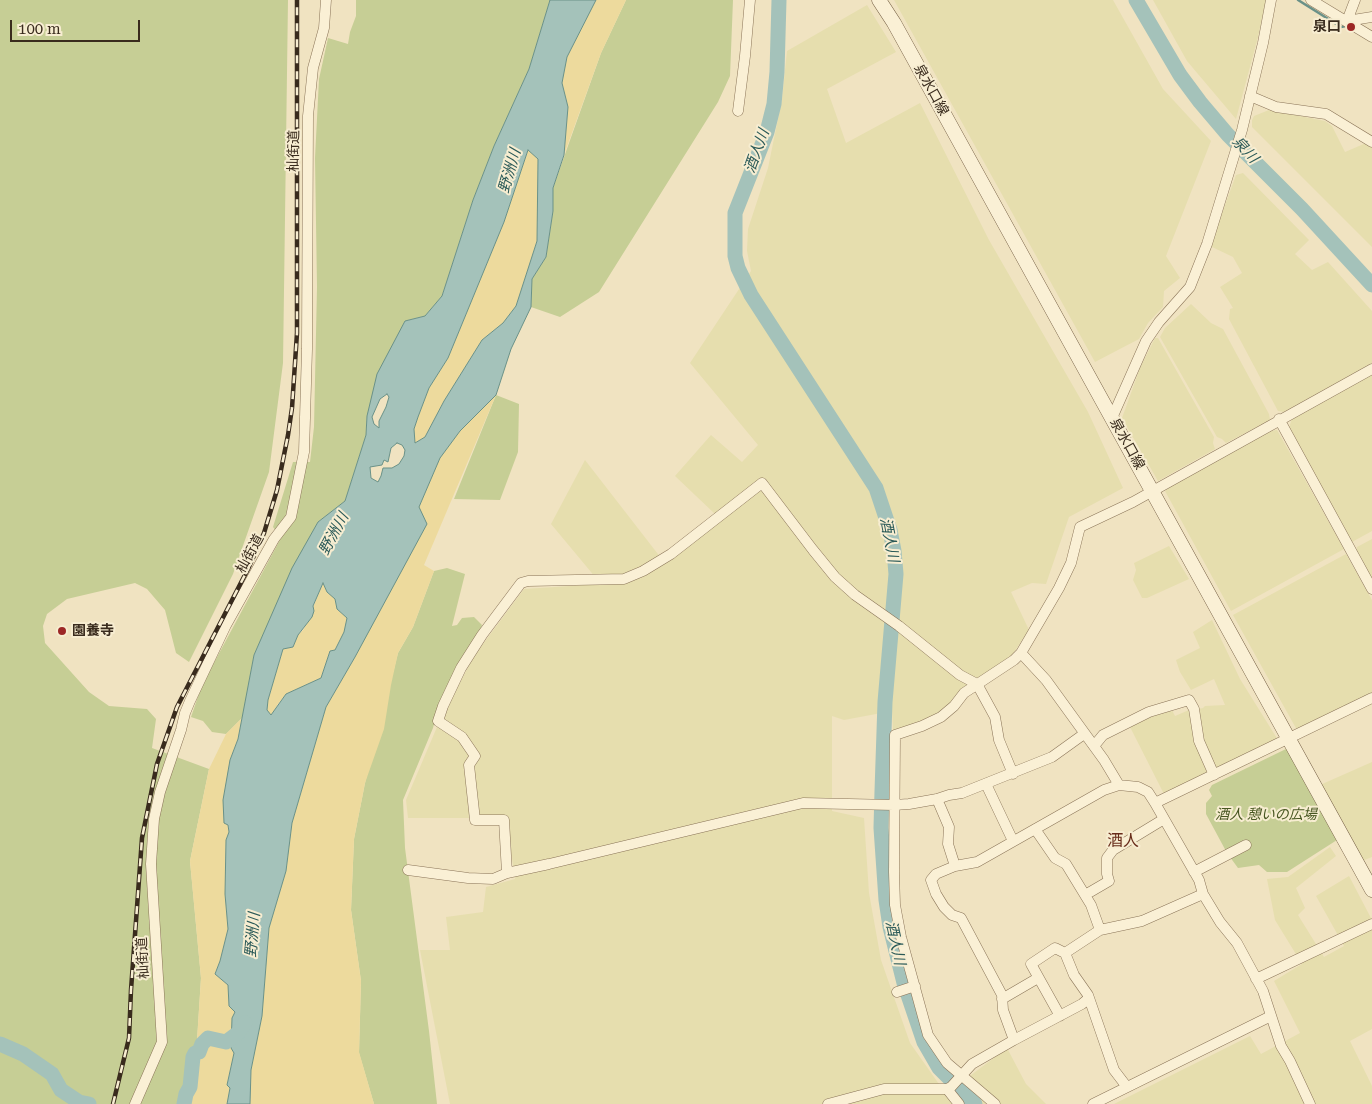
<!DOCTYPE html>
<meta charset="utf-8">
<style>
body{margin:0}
#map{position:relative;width:1372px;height:1104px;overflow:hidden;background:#f0e3c1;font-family:"Roboto Serif",serif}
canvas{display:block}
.scale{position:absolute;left:10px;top:20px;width:130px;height:22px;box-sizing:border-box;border:2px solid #392b1d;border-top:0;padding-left:6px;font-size:15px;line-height:18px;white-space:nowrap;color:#392b1d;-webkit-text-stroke:4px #f7edd1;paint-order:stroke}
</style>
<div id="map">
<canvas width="1372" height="1104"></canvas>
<div class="scale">100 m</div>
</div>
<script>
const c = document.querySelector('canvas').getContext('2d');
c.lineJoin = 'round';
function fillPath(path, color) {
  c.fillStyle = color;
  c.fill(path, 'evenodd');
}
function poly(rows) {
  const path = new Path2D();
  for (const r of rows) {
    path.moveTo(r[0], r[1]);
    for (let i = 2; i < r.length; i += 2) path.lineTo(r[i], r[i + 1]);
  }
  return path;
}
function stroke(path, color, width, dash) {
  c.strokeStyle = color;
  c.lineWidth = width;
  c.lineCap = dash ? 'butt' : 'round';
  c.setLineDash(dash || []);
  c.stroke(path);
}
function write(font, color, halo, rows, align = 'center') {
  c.font = font + ' "Roboto Serif","Noto Sans JP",serif';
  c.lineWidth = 4;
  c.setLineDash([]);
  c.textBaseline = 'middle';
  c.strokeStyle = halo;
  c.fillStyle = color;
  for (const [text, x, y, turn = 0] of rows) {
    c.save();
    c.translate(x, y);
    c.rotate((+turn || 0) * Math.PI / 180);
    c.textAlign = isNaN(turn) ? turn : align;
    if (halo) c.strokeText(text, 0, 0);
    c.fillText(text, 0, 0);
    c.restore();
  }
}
const farmland = poly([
 [894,0,1113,0,1163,89,1211,141,1166,256,1180,278,1164,291,1163,307,1148,323,1139,339,1095,362],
 [1153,0,1266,0,1258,37,1236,119,1187,61],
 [867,5,896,52,827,89,846,143,920,103,989,240,1088,412,1123,488,1069,517,1046,584,1032,583,1011,592,1029,630,1008,661,952,704,926,721,893,731,892,711,844,720,832,716,832,811,864,818,869,893,881,960,910,1043,946,1094,1007,1048,1026,1084,1046,1104,450,1104,420,950,450,950,446,917,483,912,486,887,515,879,506,818,408,818,406,800,440,720,474,656,524,589,601,584,551,524,585,460,661,558,715,514,675,476,711,435,742,462,758,445,690,363,751,271,747,251,748,229,768,168,782,99,787,51],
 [1269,110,1325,121,1332,126,1345,152,1366,143,1372,146,1372,247,1252,127,1252,120,1254,116],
 [1243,173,1309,240,1295,254,1312,270,1328,262,1372,311,1372,363,1284,412,1278,411,1229,319,1230,309,1233,308,1220,287,1242,273,1233,257,1210,246,1236,175],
 [1191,304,1211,323,1223,329,1269,414,1270,420,1226,443,1222,439,1217,437,1160,337,1165,328],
 [1155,338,1158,338,1214,437,1213,443,1215,449,1158,481,1122,418,1140,368],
 [1372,372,1372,531,1352,542,1289,428,1292,418],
 [1277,430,1344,549,1231,611,1165,491,1171,486,1270,431],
 [1372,539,1372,581,1356,553,1357,547],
 [1169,546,1189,579,1147,598,1142,598,1133,580,1136,570,1134,563],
 [1346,554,1372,600,1372,694,1297,730,1233,615],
 [1212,620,1240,679,1278,740,1217,770,1202,738,1198,709,1203,708,1205,706,1225,705,1214,679,1191,690,1180,672,1176,660,1200,648,1193,632],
 [1171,708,1175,716,1189,710,1209,772,1165,796,1129,725],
 [1372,762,1372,857,1362,861,1320,785],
 [1330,847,1336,856,1296,888,1305,908,1298,915,1324,957,1344,946,1316,896,1349,876,1372,920,1372,1029,1350,1041,1372,1086,1372,1104,1114,1104,1250,1036,1261,1054,1300,1033,1274,981,1302,964,1275,920,1267,879,1288,877]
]);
const green = poly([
 [0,0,288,0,283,363,269,472,233,574,189,662,176,653,165,610,147,589,135,583,67,599,47,614,43,626,45,643,89,692,109,706,147,709,156,719,152,748,209,769,190,861,201,978,195,1072,186,1104,0,1104],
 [356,0,550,0,529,69,494,146,473,200,442,296,425,316,405,321,367,416,366,435,345,501,318,522,254,655,243,717,226,734,212,732,203,721,191,717,202,685,281,538,273,527,293,462,310,462,314,427,317,287,315,158,319,79,328,38,348,44,350,32,356,16],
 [626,0,733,0,730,76,718,102,599,292,560,317,531,307,532,279,546,257,553,211,553,188,601,53],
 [496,395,519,404,518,452,500,500,454,499],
 [447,568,465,574,452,626,457,625,462,618,474,617,482,625,479,634,439,705,433,728,403,800,405,848,429,1031,437,1104,374,1104,359,1053,361,981,351,910,354,839,365,783,398,653,413,627,434,571],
 [1288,748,1337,840,1287,872,1267,872,1259,865,1238,868,1227,853,1206,814,1206,803,1212,796,1209,790,1212,785]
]);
const sand = poly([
 [596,0,626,0,601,53,564,155,568,107,562,83,567,57],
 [528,150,538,159,537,241,516,306,503,323,482,340,444,401,425,437,415,443,414,429,418,417,429,388,448,358,504,222],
 [496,395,424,565,434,571,413,627,398,653,391,685,384,729,365,783,354,839,351,910,361,981,359,1052,374,1104,250,1104,251,1070,262,1016,269,928,286,871,292,823,326,707,355,657,440,457,460,431],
 [323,583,327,592,335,599,337,609,347,618,344,632,335,650,330,651,321,678,286,694,278,704,271,716,267,710,268,700,283,649,293,647,298,635,304,629,308,620],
 [243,717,238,739,230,760,228,825,229,832,226,840,225,894,228,929,220,961,215,974,228,985,229,1006,235,1012,231,1048,234,1053,227,1084,230,1088,227,1104,186,1104,195,1072,201,978,190,861,209,769,226,734]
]);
const water = poly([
 [550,0,596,0,567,57,562,83,568,107,564,155,553,188,553,211,546,257,532,279,531,307,511,349,496,395,460,431,440,458,419,507,427,524,355,657,326,707,292,823,286,871,269,928,262,1016,251,1070,250,1104,227,1104,230,1088,227,1085,234,1053,231,1048,232,1018,235,1012,229,1006,228,985,215,974,220,961,228,929,225,894,226,840,229,832,228,825,224,823,223,800,230,760,238,739,254,655,292,568,318,522,345,501,366,435,367,416,377,374,405,321,425,316,442,296,473,200,494,146,529,69,550,0],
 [528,150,538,159,537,241,516,306,503,323,482,340,444,401,425,437,415,443,414,429,418,417,429,388,448,358,504,222,528,150],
 [387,394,389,397,386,407,379,421,379,428,374,424,372,417,380,399,387,394],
 [397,443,402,445,405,450,404,456,399,464,392,468,383,468,381,476,378,482,371,478,370,467,382,465,384,460,388,462,391,448,397,443],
 [323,583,327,592,335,599,337,609,347,618,344,632,335,650,330,651,321,678,286,694,271,715,267,710,268,700,283,649,293,647,298,635,312,617,314,611,313,606,323,583]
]);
const stream = poly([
 [1298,0,1341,27,1346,26]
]);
const river = poly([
 [779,0,777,72,774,104,767,132,735,213,735,256,738,268,751,295,876,488,890,530,894,551,896,574,885,702,882,791,881,828,886,900,890,927,904,983,924,1042,939,1068,975,1104],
 [1136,0,1180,75,1200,102,1228,135,1302,209,1372,285],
 [0,1044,23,1054,52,1074,61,1090,79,1102,89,1104],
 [184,1104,186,1094,190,1087,193,1057,195,1053,199,1052,202,1044,208,1038,226,1042,238,1033,245,1023]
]);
const street = poly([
 [1311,0,1372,37],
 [1347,21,1372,17],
 [1347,21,1355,0],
 [1250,96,1276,107,1326,114,1372,142],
 [738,111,745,56,750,0],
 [1112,418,1146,341,1159,322,1190,287,1207,244,1242,130,1263,43,1271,0],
 [1279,419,1372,589],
 [1021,653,1046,680,1104,760,1119,785],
 [1094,746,1103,735,1149,712,1189,700,1194,709,1199,741,1214,775],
 [986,784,1013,841],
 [937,799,949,827,948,844,955,866],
 [1155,803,1372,698],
 [1035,829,1055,858,1066,864,1091,905,1100,930,1065,953,1074,975,1088,995,1114,1070,1127,1087],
 [408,870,468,878,493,879,507,873,549,864,803,803,894,805,909,804,937,799,949,795,962,793,1052,757,1084,734],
 [1194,872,1246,845],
 [507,873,504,820,475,820,469,765,475,756,462,737,438,721,443,706,461,668,482,635,521,583,528,581,624,579,643,571,671,554,762,483,813,550,835,577,855,595,899,626,960,675,977,684,995,717,999,740,1013,774],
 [1085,895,1109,881,1107,874,1107,858,1113,850,1164,819],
 [1100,930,1142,921,1203,894],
 [1256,979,1372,924],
 [897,992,915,986],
 [1002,999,1038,978],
 [1060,1016,1031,964,1055,948,1065,953],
 [1014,1040,1082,1004,1089,998],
 [947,1089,959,1104],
 [135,1104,162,1042,151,864,154,819,160,792,181,730,185,713,190,701,226,625,274,539,291,517,304,452,307,349,308,116,313,68,324,28,326,0],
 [828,1104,884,1089,947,1089,951,1087,972,1064,1014,1040,1003,1010,1002,995,961,918,952,915,944,907,936,894,931,880,936,874,955,866,977,862,1104,790,1119,785,1138,787,1148,792,1155,803,1199,880,1203,894,1220,922,1237,943,1263,991,1281,1046,1290,1061,1310,1104],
 [995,1104,947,1063,928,1035,901,937,895,905,894,872,895,735,922,726,941,717,954,706,964,693,1014,660,1021,653,1059,588,1071,563,1080,527,1133,502,1372,369],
 [1093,1104,1271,1016]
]);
const secondary = poly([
 [879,0,894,23,1372,890]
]);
const rail = poly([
 [113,1104,129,1038,131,990,142,838,157,764,177,707,248,569,264,533,277,490,288,435,292,408,297,333,297,0]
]);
const markers = [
 [1351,27,5,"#9c2725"],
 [62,631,5,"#9c2725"]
];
const poiNames = [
 ["泉口",1341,27],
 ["園養寺",72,631,"left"]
];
const streetNames = [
 ["泉水口線",931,90,61],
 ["杣街道",294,151,-89],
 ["泉水口線",1127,444,61],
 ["杣街道",250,554,-61],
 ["杣街道",143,958,-93]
];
const parkNames = [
 ["酒人 憩いの広場",1266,815]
];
const waterNames = [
 ["泉川",1245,150,47],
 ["酒人川",757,151,-70],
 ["野洲川",510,171,-74],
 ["野洲川",334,534,-62],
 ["酒人川",889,540,79],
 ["野洲川",253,935,-85],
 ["酒人川",895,943,78]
];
const quarterNames = [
 ["酒人",1123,841]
];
fillPath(farmland, '#e6deae');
fillPath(green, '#c6ce95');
fillPath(sand, '#edda9d');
fillPath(water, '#a4c2ba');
stroke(water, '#6a9188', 1);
stroke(stream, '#6a9188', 2.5);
stroke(river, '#a4c2ba', 15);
stroke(street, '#8a7458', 11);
stroke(secondary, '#6c553b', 15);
stroke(street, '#faf0d5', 10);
stroke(secondary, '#faf0d5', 14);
stroke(rail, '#392b1d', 4.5);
stroke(rail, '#f7edd1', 2.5, [8]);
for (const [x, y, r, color] of markers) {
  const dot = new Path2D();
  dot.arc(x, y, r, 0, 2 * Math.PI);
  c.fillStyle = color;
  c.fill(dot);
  stroke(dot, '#f7edd1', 2);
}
write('bold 14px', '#392b1d', '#f7edd1', poiNames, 'right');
write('14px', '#392b1d', '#f7edd1', streetNames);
write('italic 14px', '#485722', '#f7edd1', parkNames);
write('italic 15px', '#2b5a58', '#f7edd1', waterNames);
write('16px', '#682c1a', '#f7edd1', quarterNames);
</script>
